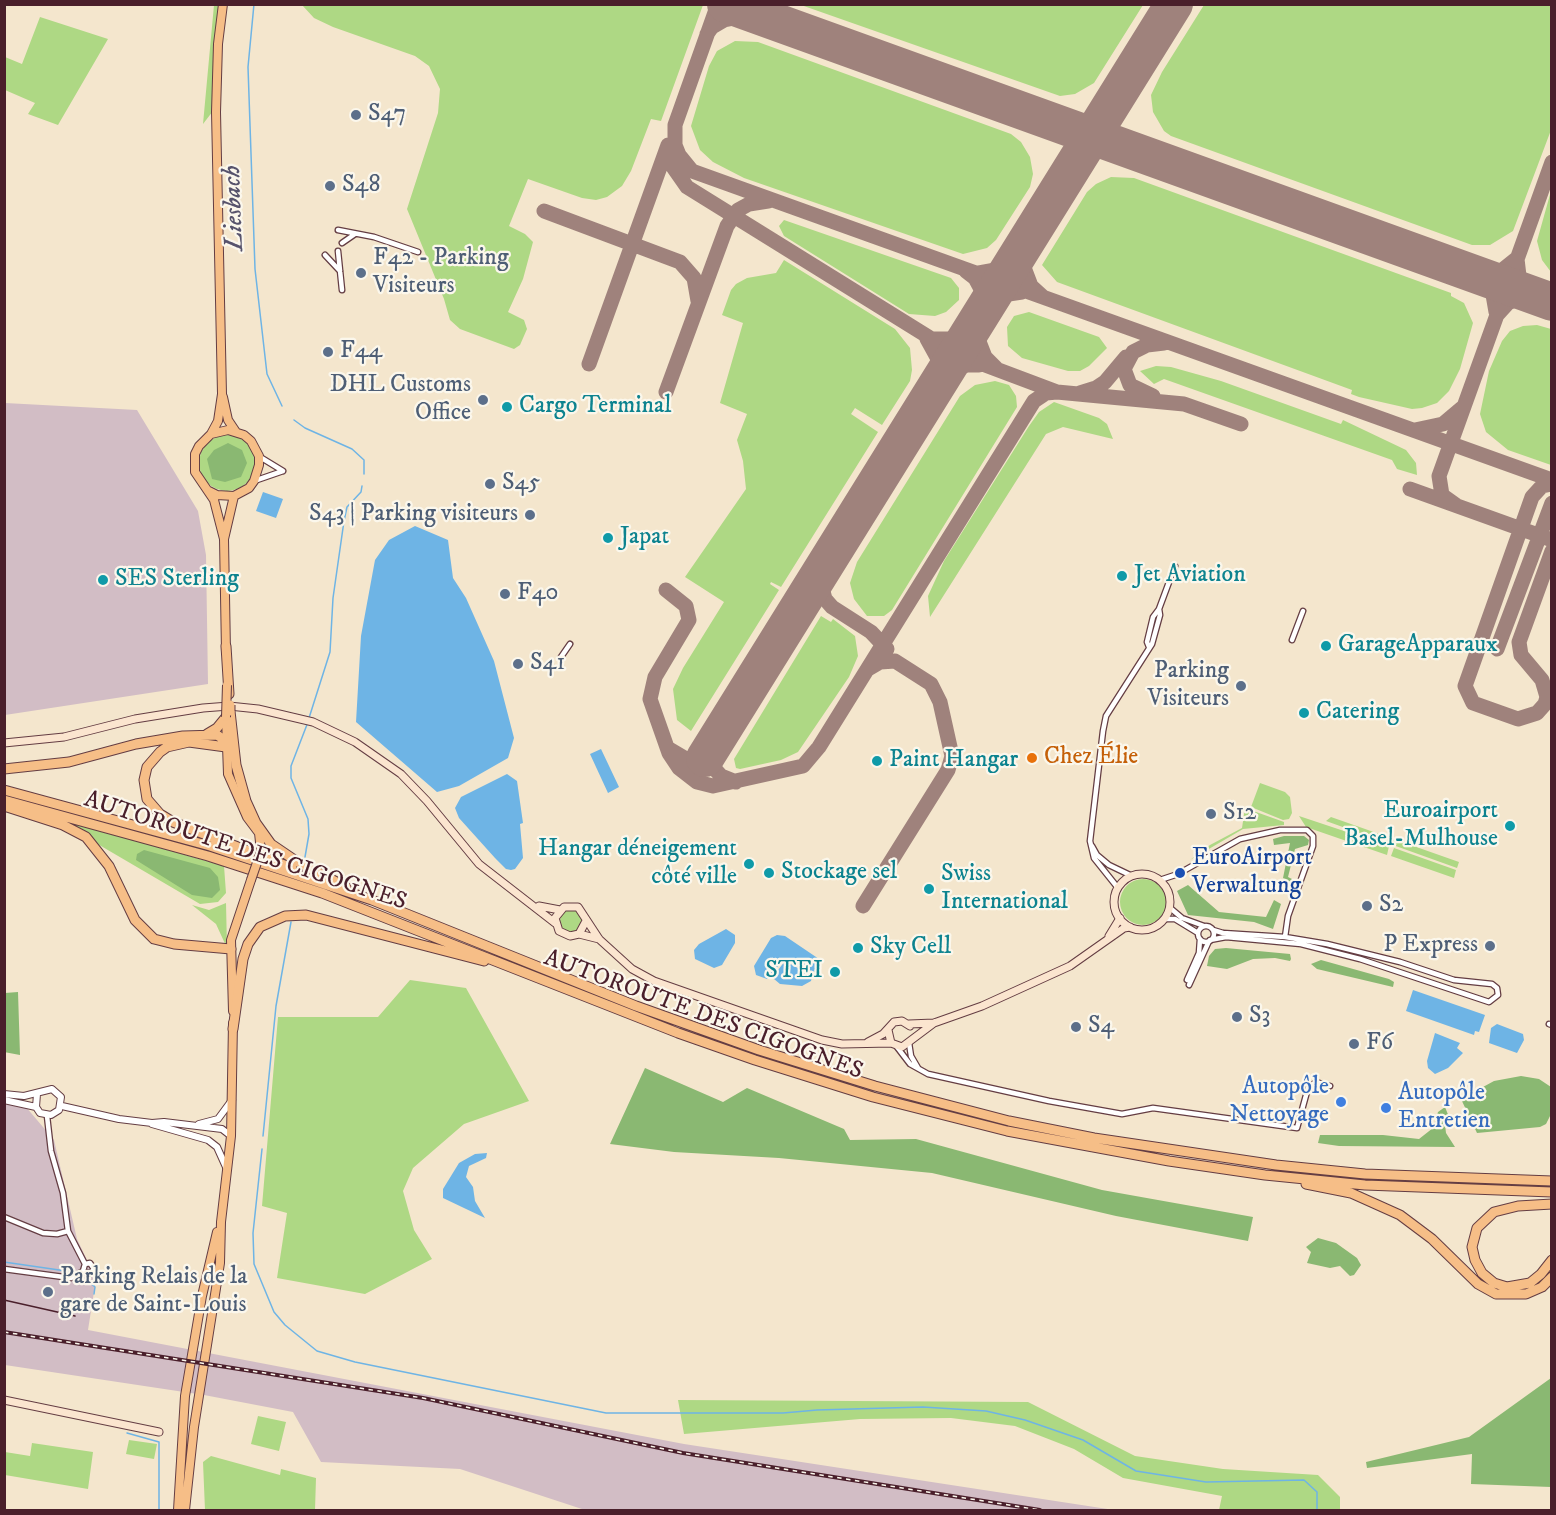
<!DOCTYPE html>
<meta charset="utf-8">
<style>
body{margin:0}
#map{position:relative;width:1556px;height:1515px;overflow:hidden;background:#f4e6cd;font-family:"IM FELL DW Pica",serif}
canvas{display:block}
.frame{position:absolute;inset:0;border:6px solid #4a1f2b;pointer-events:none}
</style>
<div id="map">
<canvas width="1556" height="1515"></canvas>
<div class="frame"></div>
</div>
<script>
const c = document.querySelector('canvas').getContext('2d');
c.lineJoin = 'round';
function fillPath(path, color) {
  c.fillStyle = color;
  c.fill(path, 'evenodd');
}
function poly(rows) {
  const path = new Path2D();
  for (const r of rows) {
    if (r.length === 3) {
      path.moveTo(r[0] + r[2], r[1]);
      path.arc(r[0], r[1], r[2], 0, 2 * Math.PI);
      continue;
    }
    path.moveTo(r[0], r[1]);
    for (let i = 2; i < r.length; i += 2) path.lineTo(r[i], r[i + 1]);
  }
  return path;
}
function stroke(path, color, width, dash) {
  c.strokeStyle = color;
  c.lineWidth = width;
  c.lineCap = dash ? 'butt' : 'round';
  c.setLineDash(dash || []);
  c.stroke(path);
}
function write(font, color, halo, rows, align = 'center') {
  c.font = font + ' "IM FELL DW Pica",serif';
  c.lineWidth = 4.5;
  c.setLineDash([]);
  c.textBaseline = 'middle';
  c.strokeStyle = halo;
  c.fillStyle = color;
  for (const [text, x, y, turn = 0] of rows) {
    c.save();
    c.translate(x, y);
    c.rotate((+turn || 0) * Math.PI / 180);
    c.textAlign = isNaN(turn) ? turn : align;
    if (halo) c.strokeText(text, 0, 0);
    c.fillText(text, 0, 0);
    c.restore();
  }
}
const industrial = poly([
 [5,403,137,410,198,511,206,555,208,684,5,715],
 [4,1104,26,1107,54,1140,77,1239,96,1279,88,1330,684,1444,1114,1510,585,1510,460,1469,321,1462,293,1412,204,1395,5,1365]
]);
const green = poly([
 [214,5,219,5,213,111,203,124],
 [302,5,703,5,661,121,651,119,631,171,622,186,607,197,596,200,582,198,528,179,509,226,525,234,533,242,523,279,508,312,524,320,527,329,520,345,514,349,460,329,450,320,444,299,407,209,438,113,440,89,429,66,415,56,333,27,314,18],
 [801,5,1143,4,1143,5,1094,83,1075,94,1060,96],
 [1204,5,1551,5,1551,130,1513,231,1490,245,1472,245,1171,136,1164,131,1153,112,1151,95,1162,72],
 [40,17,108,39,58,125,28,114,35,103,5,90,5,57,22,64],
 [735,41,758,42,1011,134,1021,142,1030,157,1033,174,1030,187,996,240,987,248,963,254,744,178,713,162,700,150,691,126,709,66,717,51],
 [1111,177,1134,178,1451,293,1451,296,1464,303,1473,323,1460,369,1449,391,1437,403,1422,408,1412,409,1359,397,1351,394,1352,390,1057,282,1042,265,1087,192,1096,184],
 [1551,191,1552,272,1551,272,1542,260,1537,241],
 [784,220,951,278,959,288,959,300,946,312,935,316,909,314,784,236,779,226],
 [784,260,895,329,910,348,912,370,910,381,882,425,855,408,851,414,878,432,781,587,771,582,770,584,779,590,691,731,677,720,673,689,683,668,724,602,685,577,746,489,743,461,737,440,747,414,720,403,743,323,722,315,731,290,736,284,747,278,776,273],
 [1029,312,1099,337,1107,348,1089,366,1080,371,1068,371,1022,358,1008,346,1007,327,1014,316],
 [1537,325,1551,329,1551,465,1508,450,1486,432,1480,414,1489,371,1502,341,1510,331,1523,326],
 [1156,366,1171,367,1221,381,1341,424,1343,420,1406,450,1416,463,1417,475,1397,469,1392,460,1164,379,1154,384,1140,371],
 [995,381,1009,385,1016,396,1017,407,892,610,884,616,867,616,854,599,850,583,857,562,960,396,975,385],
 [1054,402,1099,418,1107,424,1113,439,1063,427,1046,434,930,617,928,596,944,561,1029,426,1039,412],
 [227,463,28],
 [821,616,831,622,833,619,855,636,858,656,849,677,798,752,781,760,740,769,736,768,734,759],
 [1260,783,1285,792,1290,797,1292,813,1289,819,1283,820,1251,807],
 [1245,808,1284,822,1284,825,1243,829,1190,860,1210,845,1242,828],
 [38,813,224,866,226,893,218,902,200,904,101,846],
 [1299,816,1389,846,1387,855,1306,827],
 [1331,817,1459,862,1457,868,1326,821],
 [1394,848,1456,870,1454,878,1391,856],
 [1143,902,23],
 [226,903,227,948,216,924,192,905,209,910],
 [571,921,11],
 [410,980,466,988,529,1101,464,1124,413,1168,403,1191,414,1230,432,1259,365,1294,277,1278,287,1213,262,1206,278,1017,378,1017],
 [678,1400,1028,1402,1135,1456,1223,1469,1318,1475,1340,1497,1340,1510,1219,1510,1222,1496,1123,1478,1074,1449,1015,1426,951,1418,860,1419,684,1434],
 [258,1416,286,1422,279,1451,251,1444],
 [129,1440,157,1444,154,1459,126,1454],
 [32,1443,93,1452,88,1489,5,1475,5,1452,30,1456],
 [211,1456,280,1475,281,1469,316,1478,315,1510,205,1510,203,1462]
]);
const forest = poly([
 [228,443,242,450,247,463,241,477,225,482,212,479,207,459,214,450],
 [1284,836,1304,836,1309,840,1308,845,1295,849,1288,877,1294,880,1293,883,1283,878,1290,843,1274,845,1273,839],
 [144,850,210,868,218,877,220,890,212,898,192,895,136,860,137,854],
 [1188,885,1219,912,1266,917,1274,900,1281,904,1273,929,1254,922,1188,915,1177,891],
 [1226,948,1290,954,1291,959,1290,961,1275,958,1253,959,1227,969,1207,966,1209,956,1215,949],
 [1321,960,1389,979,1394,982,1393,987,1317,969,1311,964],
 [18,992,20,1055,4,1052,5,993],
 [645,1068,723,1102,747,1088,844,1129,850,1140,916,1139,1102,1190,1253,1217,1248,1241,1116,1216,932,1173,779,1158,674,1152,610,1144],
 [1521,1076,1539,1079,1551,1087,1551,1114,1546,1124,1540,1127,1477,1133,1461,1099,1494,1081],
 [1445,1107,1449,1117,1445,1125,1446,1133,1455,1147,1339,1146,1318,1143,1320,1135,1383,1135,1419,1139,1433,1128,1438,1112],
 [1318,1238,1336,1243,1357,1258,1361,1265,1354,1275,1350,1276,1340,1266,1330,1268,1307,1263,1311,1252,1306,1247],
 [1551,1378,1551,1487,1471,1484,1472,1454,1367,1468,1366,1462,1469,1437]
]);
const water = poly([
 [263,492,283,499,276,518,256,511],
 [415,526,448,540,453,578,466,598,494,661,514,738,508,758,459,786,437,792,356,722,361,636,375,560,389,540],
 [601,749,619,787,608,793,590,754],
 [507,774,517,781,523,823,520,824,523,858,515,869,511,870,506,869,495,858,459,818,455,808,461,797],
 [726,929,735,935,735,943,722,965,714,968,695,959,694,950,699,944],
 [777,935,785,936,819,959,814,972,784,959,767,979,756,975,754,966,771,938],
 [785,961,805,972,812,977,811,981,802,986,780,984,774,979,775,974],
 [1413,990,1485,1015,1479,1032,1475,1031,1474,1035,1406,1011],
 [1497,1024,1523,1034,1524,1040,1517,1053,1489,1043,1491,1028],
 [1435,1033,1460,1043,1457,1048,1463,1053,1448,1068,1435,1074,1428,1068,1427,1061],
 [487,1153,486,1158,469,1166,466,1177,473,1187,475,1201,485,1218,443,1198,443,1189,459,1163,475,1154]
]);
const stream = poly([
 [254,4,248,67,255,269,267,374,282,406],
 [294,420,305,428,352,449,364,460,364,474],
 [309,718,330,652,333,598,344,521,347,507,361,492,362,486],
 [305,857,309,834,308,819,291,778,291,766,308,722],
 [263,1136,276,1006,291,922],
 [262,1149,253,1233,254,1264,274,1312,285,1325,317,1351,355,1362,606,1413,783,1413,817,1410,923,1407,986,1411,1025,1420,1083,1440,1136,1471,1206,1482,1304,1480,1317,1492,1317,1510],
 [4,1262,73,1272],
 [87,1280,95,1287,94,1294],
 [127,1433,159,1442,159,1510]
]);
const taxiway = poly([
 [718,4,675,125,675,145,679,155,692,171,1552,480],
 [707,34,712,27,724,20,739,17,773,21],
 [670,145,673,167,687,187,956,354,1057,392,1184,404,1241,424],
 [544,211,680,262,694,278,698,301],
 [1032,232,1026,245,1023,265,1031,286,1042,296],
 [1517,259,1519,276,1525,286,1541,297],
 [966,271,975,278,982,291,980,316],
 [979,273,1001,269,1023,247],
 [1473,273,1492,289,1496,312],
 [1473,273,1492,274,1501,271,1516,259],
 [987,305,978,326,978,339,985,357,996,368],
 [982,313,1002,295,1022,292],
 [1498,314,1508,303,1524,296,1545,299],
 [927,339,938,359,938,377,934,390],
 [931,339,955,339,976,322],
 [589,364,668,145],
 [936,386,953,370,967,365,979,365],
 [666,392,727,226,738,210,749,204,768,201],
 [1080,393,1096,388,1105,382,1126,357],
 [1153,396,1130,385,1124,369,1133,352,1147,345,1164,343],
 [1415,430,1443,424,1462,408],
 [1552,484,1542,486,1532,497,1465,686,1473,703,1518,719,1537,713,1545,704,1547,697,1542,680,1521,655,1519,642,1552,551],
 [1410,489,1552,540],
 [1456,505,1442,495,1439,476,1552,162],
 [823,568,821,584,825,599,832,607,871,632,887,649],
 [666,590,686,606,689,620,655,677,650,699,669,753,679,768,697,782,713,786,803,766,819,747,1034,401,1046,393,1057,392],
 [1497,649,1552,503],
 [715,743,711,754,713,767,721,776,736,782],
 [669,749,686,759,700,756,706,751,727,722],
 [863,906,948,770,952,756,940,702,931,684,895,661,880,662,868,669]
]);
const runway = poly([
 [726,4,1552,302],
 [705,758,1174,4]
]);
const minor = poly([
 [338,230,374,237,418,252],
 [342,243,355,234],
 [338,251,342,290],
 [325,255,340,271],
 [260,457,283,471],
 [254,481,283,471],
 [1159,609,1175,566],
 [1292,640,1303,611],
 [561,657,570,644],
 [1092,846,1097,855,1109,865,1132,876],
 [1160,880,1178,874,1240,839,1280,830,1307,830,1313,836,1313,846,1288,916,1285,937],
 [1118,888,1094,858,1090,841,1103,731,1106,716,1152,644,1160,615,1159,609,1153,617,1147,642,1149,647],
 [1169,907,1182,918,1204,926],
 [1164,919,1175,919,1198,933],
 [1206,934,8],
 [1210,940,1226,937,1301,944,1360,959,1489,1002,1498,995,1497,988,1492,984,1454,980,1400,962,1327,944,1285,937,1223,933,1213,930],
 [1187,980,1199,953,1200,939],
 [1189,985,1209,941],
 [1549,1024,1552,1025],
 [909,1043,911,1056,918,1068],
 [897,1047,910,1064,928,1074,1049,1101,1122,1114,1153,1108,1297,1128,1308,1088,1316,1082,1330,1086],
 [4,1217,43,1233,57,1234,68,1231],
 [4,1269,71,1278,83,1271,85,1264,68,1231,63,1193,51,1151,47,1116],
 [83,1271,90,1274,94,1269,90,1263,85,1264]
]);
const tertiary = poly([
 [4,1094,24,1096,52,1089,61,1097,59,1110,51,1115,40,1113,36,1107,37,1094],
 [4,1100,36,1107],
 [62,1106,119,1119,152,1123,164,1122,222,1129,231,1136],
 [152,1124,208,1140,217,1147,226,1167],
 [199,1124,218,1119,232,1100]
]);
const secondary = poly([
 [4,743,64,737,135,719,203,708,229,706,258,709,313,722,355,742,401,774,427,801,479,864,555,923],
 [1142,902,28],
 [539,906,560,910],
 [586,921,579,934,570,936,559,931,555,918,564,907,578,907,599,939,632,969,654,981,822,1040,842,1044,891,1043],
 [579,934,599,939],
 [1109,936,1120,918],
 [909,1024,934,1023,982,1006,1070,966,1124,928,1130,927],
 [888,1030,891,1043,902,1047,934,1023],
 [868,1042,883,1034,894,1022,902,1021,910,1026],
 [4,1400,159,1432]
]);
const primary = poly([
 [223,397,228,420,236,432],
 [211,434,218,421,222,394,216,112,218,44,223,4],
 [209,491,217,495,234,496,249,488,254,481,259,465,259,456,251,441,244,435,228,430,211,434,199,446,195,454,195,472,214,500,224,539],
 [226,652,224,539,234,496],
 [226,717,228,774,247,817,259,833,261,851],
 [233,1011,231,940,251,880],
 [178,1510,185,1396,202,1296,217,1232],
 [185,1510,194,1427,220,1263,221,1222,231,1136,233,1023]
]);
const motorway = poly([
 [226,646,229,694],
 [230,711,236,765,246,801,256,823,271,844,296,861,346,887],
 [207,734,217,728,226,717],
 [226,747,189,742,167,747,160,752,147,767,144,780,147,799,160,814,173,822,292,868],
 [4,769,69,762,136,744,183,736,217,735,226,741],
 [4,790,210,846,372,900,636,1006,759,1050,875,1086,1009,1121,1094,1138,1276,1165,1365,1174,1552,1181],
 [4,800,208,856,322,893,678,1033,755,1060,873,1097,1007,1131,1169,1161,1265,1175,1365,1185,1552,1192],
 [4,806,63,825,86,837,109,866,135,920,154,939,174,944,231,949],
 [233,1029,243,959,248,944,260,927,285,916,306,915,484,961],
 [1306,1184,1351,1193,1400,1215,1432,1239,1478,1284,1496,1294,1526,1294,1542,1287,1552,1277],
 [1552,1204,1518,1206,1494,1212,1477,1228,1472,1247,1475,1260,1482,1273,1494,1283,1507,1287,1530,1283,1541,1274,1552,1260]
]);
const tram = poly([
 [4,1300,75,1316]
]);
const rail = poly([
 [4,1332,423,1398,683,1453,1040,1510]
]);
const primaryBridge = poly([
 [226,717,227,685],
 [251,880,261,851]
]);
const motorwayBridge = poly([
 [230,705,230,711]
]);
const markers = [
 [356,115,6,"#5c6f8a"],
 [330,186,6,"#5c6f8a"],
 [361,273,6,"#5c6f8a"],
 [328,352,6,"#5c6f8a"],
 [483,400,6,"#5c6f8a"],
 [507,407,6,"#0f9aa8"],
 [490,484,6,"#5c6f8a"],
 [530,515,6,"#5c6f8a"],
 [608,538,6,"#0f9aa8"],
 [1122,576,6,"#0f9aa8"],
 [103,580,6,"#0f9aa8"],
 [505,594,6,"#5c6f8a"],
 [1326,646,6,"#0f9aa8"],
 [518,664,6,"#5c6f8a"],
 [1241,686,6,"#5c6f8a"],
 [1304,713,6,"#0f9aa8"],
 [1032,758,6,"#e8710a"],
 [877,761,6,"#0f9aa8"],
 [1211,814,6,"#5c6f8a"],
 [1510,826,6,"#0f9aa8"],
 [749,864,6,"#0f9aa8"],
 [769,873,6,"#0f9aa8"],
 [1180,873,6,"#1a4fb4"],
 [929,889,6,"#0f9aa8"],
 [1367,906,6,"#5c6f8a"],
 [1490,946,6,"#5c6f8a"],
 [858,948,6,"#0f9aa8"],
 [835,972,6,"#0f9aa8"],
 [1237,1017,6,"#5c6f8a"],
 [1076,1027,6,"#5c6f8a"],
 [1354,1044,6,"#5c6f8a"],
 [1341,1102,6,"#3f7fe0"],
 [1386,1108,6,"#3f7fe0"],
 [48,1292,6,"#5c6f8a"]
];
const serviceNames = [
 ["S47",368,115],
 ["S48",342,186],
 ["F42 - Parking",373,259],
 ["Visiteurs",373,287],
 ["F44",340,352],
 ["DHL Customs",471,386,"right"],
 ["Office",471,414,"right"],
 ["S45",502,484],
 ["S43 | Parking visiteurs",518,515,"right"],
 ["F40",517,594],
 ["S41",530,664],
 ["Parking",1229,672,"right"],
 ["Visiteurs",1229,700,"right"],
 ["S12",1223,814],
 ["S2",1379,906],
 ["P Express",1478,946,"right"],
 ["S3",1249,1017],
 ["S4",1088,1027],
 ["F6",1366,1044],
 ["Parking Relais de la",60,1278],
 ["gare de Saint-Louis",60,1306]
];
const cultureNames = [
 ["Cargo Terminal",519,407],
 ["Japat",620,538],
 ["Jet Aviation",1134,576],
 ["SES Sterling",115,580],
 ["GarageApparaux",1338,646],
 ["Catering",1316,713],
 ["Paint Hangar",889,761],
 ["Euroairport",1498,812,"right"],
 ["Basel-Mulhouse",1498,840,"right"],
 ["Hangar déneigement",737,850,"right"],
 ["côté ville",737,878,"right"],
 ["Stockage sel",781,873],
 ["Swiss",941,875],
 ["International",941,903],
 ["Sky Cell",870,948],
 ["STEI",823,972,"right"]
];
const foodNames = [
 ["Chez Élie",1044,758]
];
const streetNames = [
 ["AUTOROUTE DES CIGOGNES",245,852,18],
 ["AUTOROUTE DES CIGOGNES",703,1016,20]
];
const transitNames = [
 ["EuroAirport",1192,859],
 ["Verwaltung",1192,887]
];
const shopNames = [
 ["Autopôle",1329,1088],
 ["Nettoyage",1329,1116],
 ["Autopôle",1398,1094,"left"],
 ["Entretien",1398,1122,"left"]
];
const waterNames = [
 ["Liesbach",235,208,-92]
];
fillPath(industrial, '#d2bdc5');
fillPath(green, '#aed884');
fillPath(forest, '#8ab872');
fillPath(water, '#6eb4e5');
stroke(stream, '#6eb4e5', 1.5);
stroke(taxiway, '#9f827c', 15);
stroke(runway, '#9f827c', 38);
stroke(minor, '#643d43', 7);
stroke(tertiary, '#643d43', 8);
stroke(secondary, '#643d43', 9);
stroke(primary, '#643d43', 10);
stroke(motorway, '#643d43', 11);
stroke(minor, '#fff', 4.5);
stroke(tertiary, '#fff', 6);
stroke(secondary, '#fbe5cf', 7);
stroke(primary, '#f6be87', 8);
stroke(motorway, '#f6be87', 9);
stroke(tram, '#4a1f2b', 1.5);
stroke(rail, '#4a1f2b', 4);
stroke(rail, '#fbf7ec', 1.5, [4.5]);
stroke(primaryBridge, '#643d43', 10, []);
stroke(motorwayBridge, '#643d43', 11, []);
stroke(primaryBridge, '#f6be87', 8);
stroke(motorwayBridge, '#f6be87', 9);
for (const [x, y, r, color] of markers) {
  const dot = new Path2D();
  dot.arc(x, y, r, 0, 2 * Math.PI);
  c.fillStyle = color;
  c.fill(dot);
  stroke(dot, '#fbf7ec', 2);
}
write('24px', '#4e5e75', '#fbf7ec', serviceNames, 'left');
write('24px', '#0d838f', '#fbf7ec', cultureNames, 'left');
write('24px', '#c56008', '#fbf7ec', foodNames, 'left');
write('24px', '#4a1f2b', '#fbf7ec', streetNames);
write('24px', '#164399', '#fbf7ec', transitNames, 'left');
write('24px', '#366cbe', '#fbf7ec', shopNames, 'right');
write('italic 26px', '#57536c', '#fbf7ec', waterNames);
</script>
